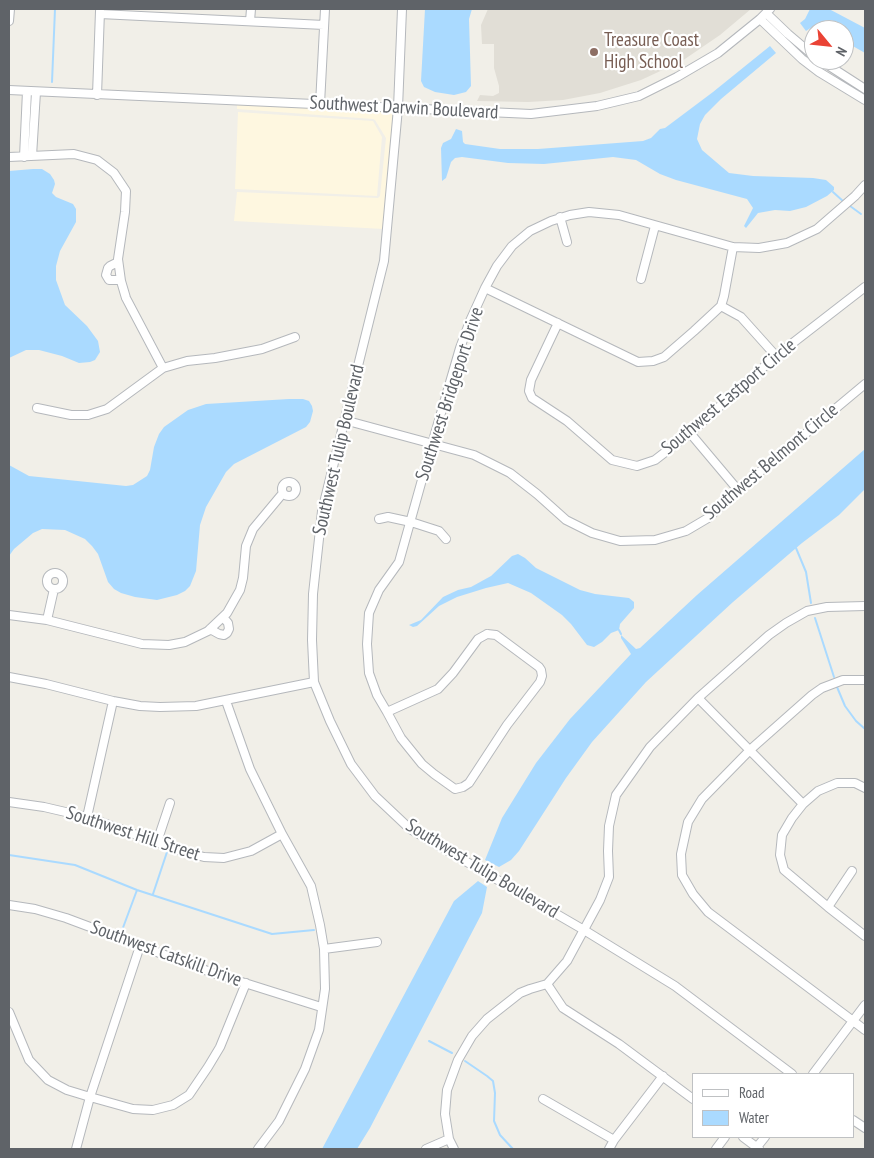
<!DOCTYPE html>
<style>
body{margin:0}
#map{position:relative;width:874px;height:1158px;overflow:hidden;background:#f1efe8;font-family:"PT Sans Narrow",sans-serif}
canvas{display:block}
.frame{position:absolute;inset:0;border:10px solid #5f6368;pointer-events:none}
.legend{position:absolute;left:692px;top:1073px;width:162px;height:65px;box-sizing:border-box;background:#fff;border:1px solid #bfc1c3;margin:0;padding:6px 9px;list-style:none;font-size:15px;color:#5f6368}
.legend li{display:flex;align-items:center;gap:10px;height:25px}
.legend b{width:25px;border:1px solid #bfc1c3}
.north{position:absolute;left:804px;top:20px;width:50px;height:50px;box-sizing:border-box;background:#fff;border:1px solid #bfc1c3;border-radius:50%;rotate:118deg;font-size:14px;font-weight:700;line-height:20px;text-align:center;color:#5f6368}
.north::after{content:'';display:block;margin:auto;width:18px;height:22px;background:#ea4335;clip-path:polygon(50% 0,100% 100%,50% 72%,0 100%)}
</style>
<div id="map">
<canvas width="874" height="1158"></canvas>
<div class="frame"></div>
<ul class="legend">
<li><b style="height:6px;background:#fff"></b>Road</li>
<li><b style="height:14px;background:#aadaff"></b>Water</li>
</ul>
<div class="north">N</div>
</div>
<script>
const c = document.querySelector('canvas').getContext('2d');
c.lineJoin = 'round';
function fillPath(path, color) {
  c.fillStyle = color;
  c.fill(path, 'evenodd');
}
function poly(rows) {
  const path = new Path2D();
  for (const r of rows) {
    if (r.length === 3) {
      path.moveTo(r[0] + r[2], r[1]);
      path.arc(r[0], r[1], r[2], 0, 2 * Math.PI);
      continue;
    }
    path.moveTo(r[0], r[1]);
    for (let i = 2; i < r.length; i += 2) path.lineTo(r[i], r[i + 1]);
  }
  return path;
}
function stroke(path, color, width, dash) {
  c.strokeStyle = color;
  c.lineWidth = width;
  c.lineCap = dash ? 'butt' : 'round';
  c.setLineDash(dash || []);
  c.stroke(path);
}
function write(font, color, halo, rows, align = 'center') {
  c.font = font + ' "PT Sans Narrow",sans-serif';
  c.lineWidth = 4.5;
  c.setLineDash([]);
  c.textBaseline = 'middle';
  c.strokeStyle = halo;
  c.fillStyle = color;
  for (const [text, x, y, turn = 0] of rows) {
    c.save();
    c.translate(x, y);
    c.rotate((+turn || 0) * Math.PI / 180);
    c.textAlign = isNaN(turn) ? turn : align;
    if (halo) c.strokeText(text, 0, 0);
    c.fillText(text, 0, 0);
    c.restore();
  }
}
const commercial = poly([
 [237,103,395,110,384,229,234,221,237,192,378,198,380,196,386,138,375,120,373,119,237,109],
 [238,112,373,121,382,137,377,196,235,189]
]);
const education = poly([
 [488,9,751,9,720,35,682,61,641,80,600,93,563,100,528,102,477,101,480,95,493,96,499,93,499,86,494,68,494,44,482,44,481,25]
]);
const water = poly([
 [425,9,472,9,469,19,471,86,466,92,454,95,435,92,424,87,421,81],
 [810,9,829,9,865,28,865,53,844,41,844,30,828,30,819,25,812,27,806,31,800,23,805,19],
 [770,46,776,53,721,99,705,115,700,124,697,139,702,150,729,173,753,176,813,178,826,180,834,187,834,190,827,196,806,207,790,211,775,210,758,213,746,228,744,226,753,208,747,199,676,180,660,174,636,160,613,157,544,164,508,163,462,157,455,158,451,162,446,178,442,181,441,148,443,143,451,139,456,129,462,131,463,142,465,144,500,149,538,149,643,141,651,138,660,129,665,128,713,92],
 [33,169,42,169,50,174,54,180,55,184,52,193,56,197,73,204,76,209,76,222,60,251,56,266,56,280,65,305,87,326,98,341,100,352,95,360,90,362,79,363,62,356,39,350,26,350,9,358,9,171],
 [289,399,303,399,309,401,312,406,313,411,310,422,306,427,234,464,226,472,206,507,200,525,196,571,190,586,185,591,177,595,157,600,135,597,121,593,114,589,108,582,98,554,92,546,85,539,65,530,42,529,33,533,14,549,9,556,9,465,29,476,126,486,133,485,147,476,150,470,154,447,159,434,164,427,188,410,206,404],
 [865,449,865,489,839,515,802,543,733,602,646,682,592,742,566,778,519,851,511,860,499,867,485,860,502,818,536,763,570,719,631,654,621,638,621,635,636,649,640,648,697,595],
 [518,554,525,558,536,568,580,590,595,594,629,598,634,602,634,608,620,624,619,630,611,633,602,642,594,647,587,645,571,624,562,615,531,593,508,583,486,588,457,597,439,606,417,626,413,627,409,625,421,620,443,597,458,590,471,587,491,576,512,556],
 [478,881,487,887,482,913,370,1128,357,1149,322,1149,454,901]
]);
const stream = poly([
 [52,82,55,9],
 [833,192,844,202],
 [850,206,861,214],
 [796,548,806,572,811,603],
 [815,618,834,677],
 [619,630,621,634],
 [837,687,845,706,856,721,865,729],
 [9,855,75,865,137,890,272,934,314,930],
 [153,894,167,852],
 [121,933,137,890],
 [429,1041,452,1053],
 [465,1061,487,1076,493,1081,495,1093,494,1121,500,1135,513,1149]
]);
const minor = poly([
 [402,9,398,108,384,261,322,511,313,594,312,640,314,682,330,721,351,764,375,796,410,829,584,930,675,986,792,1074],
 [766,13,788,34,814,56],
 [100,14,324,25],
 [760,19,802,59,819,72,865,100],
 [9,21,10,9],
 [250,21,251,9],
 [820,60,865,89],
 [9,90,531,114,597,106,639,96,677,77,718,53,760,19,770,9],
 [97,95,100,11],
 [320,104,325,9],
 [32,156,36,92],
 [9,157,74,154,97,160,114,173,126,191,125,212,118,259,121,281,126,298,163,368],
 [24,157,27,91],
 [560,217,567,242],
 [118,262,110,266,108,268,106,275,109,280,120,280],
 [641,279,655,226],
 [485,288,638,362,653,361,664,357,694,331,721,306,724,296,733,247],
 [721,306,741,317,776,356],
 [558,323,531,380,529,391,532,398,567,421,612,460,637,466,655,460,690,433,776,356,865,287],
 [37,408,71,415,88,415,107,409,163,368,187,361,215,358,262,349,295,337],
 [344,420,474,455,510,473,537,494,566,520,592,533,620,541,655,540,686,531,708,518,738,490,865,384],
 [690,433,738,490],
 [289,489,7],
 [379,519,388,517,411,522,439,531,446,539],
 [55,581,8],
 [9,615,47,620,142,644,169,645,185,642,208,631,227,613,240,590,243,578,246,546,253,529,283,493],
 [47,620,54,589],
 [210,629,219,634,224,635,227,633,229,629,228,623,223,617],
 [487,634,496,635,539,667,541,670,542,676,540,682,507,725,469,783,463,787,455,789,434,774,422,764,401,738,387,712,438,689,453,673,478,639,487,634],
 [9,677,46,684,113,701,140,706,160,707,196,706,314,682],
 [865,680,843,680,822,688,812,695,751,749,702,799,688,822,681,854,682,875,693,894,708,912,865,1030],
 [698,698,803,804],
 [226,701,250,769,282,834,311,886,320,925,324,949,325,989,319,1030,305,1069,279,1121,258,1149],
 [387,712,377,695,369,673,367,644,369,613,379,590,399,562,432,444,460,348,470,321,485,288,497,266,512,246,530,231,551,221,570,215,589,212,619,215,733,247,759,248,787,243,817,229,855,196,865,185],
 [865,788,855,783,837,783,818,791,803,804,792,818,782,835,780,855,784,870,828,907,865,936],
 [9,802,44,807,87,817,181,851,204,857,224,858,251,851,282,834],
 [87,817,113,701],
 [157,842,170,803],
 [9,905,35,909,66,918,213,973,321,1007],
 [828,907,852,871],
 [324,949,377,942],
 [547,984,563,1008,619,1044,693,1099],
 [9,1012,29,1060,48,1080,67,1090,90,1097,133,1109,153,1110,173,1105,189,1095,208,1067,220,1047,246,983],
 [813,1074,865,1005],
 [543,1099,614,1140],
 [853,1120,865,1128],
 [743,1137,759,1149],
 [757,1147,765,1137],
 [76,1149,90,1097,140,946],
 [426,1149,449,1139],
 [454,1149,449,1139,445,1114,447,1090,458,1060,472,1036,487,1019,520,993,530,989,547,984,567,961,600,900,609,877,608,851,609,826,616,795,650,747,698,698,769,635,786,623,807,611,827,607,865,606],
 [609,1149,614,1140,663,1076],
 [716,1149,725,1137]
]);
const markers = [
 [594,52,5,"#8d6e63"]
];
const educationNames = [
 ["Treasure Coast",604,41],
 ["High School",604,63]
];
const streetNames = [
 ["Southwest Darwin Boulevard",404,108,3],
 ["Southwest Bridgeport Drive",450,394,-72],
 ["Southwest Eastport Circle",729,397,-40],
 ["Southwest Tulip Boulevard",339,450,-77],
 ["Southwest Belmont Circle",771,462,-40],
 ["Southwest Hill Street",133,834,18],
 ["Southwest Tulip Boulevard",482,869,31],
 ["Southwest Catskill Drive",166,954,20]
];
fillPath(commercial, '#fef7e0');
fillPath(education, '#e1ded6');
fillPath(water, '#aadaff');
stroke(stream, '#aadaff', 2);
stroke(minor, '#b5b8bc', 10);
stroke(minor, '#fff', 8);
for (const [x, y, r, color] of markers) {
  const dot = new Path2D();
  dot.arc(x, y, r, 0, 2 * Math.PI);
  c.fillStyle = color;
  c.fill(dot);
  stroke(dot, '#fff', 2);
}
write('19px', '#785e54', '#fff', educationNames, 'left');
write('19px', '#5f6368', '#fff', streetNames);
</script>
